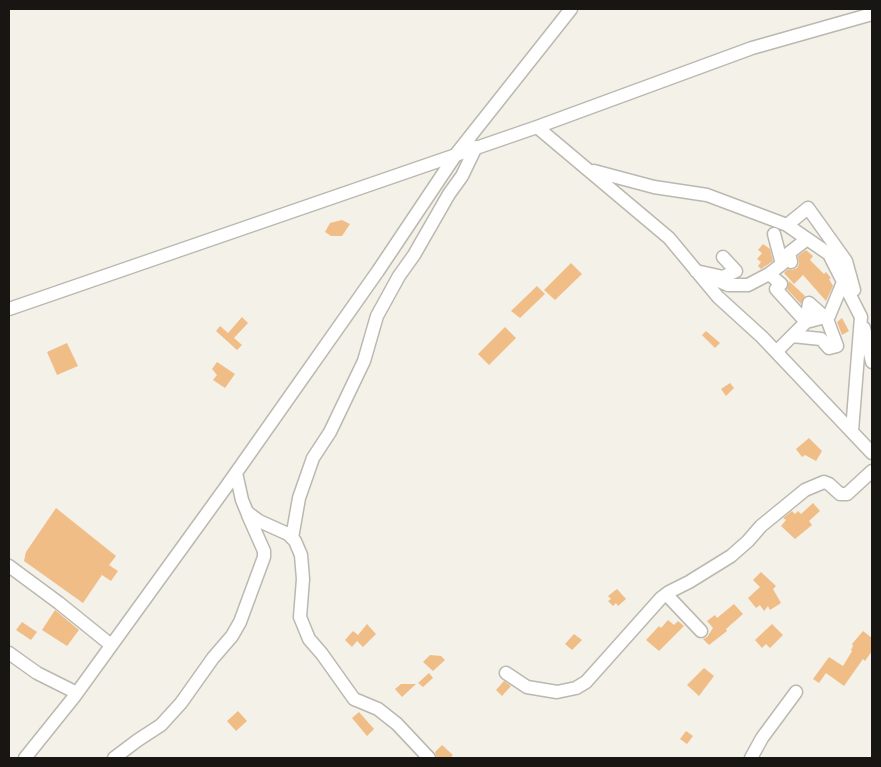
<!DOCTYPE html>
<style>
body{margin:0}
#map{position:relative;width:881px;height:767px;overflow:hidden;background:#f4f1e9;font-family:"Asap Condensed",sans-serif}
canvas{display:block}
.frame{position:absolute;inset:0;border:10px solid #171613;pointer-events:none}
</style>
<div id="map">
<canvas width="881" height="767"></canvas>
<div class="frame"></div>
</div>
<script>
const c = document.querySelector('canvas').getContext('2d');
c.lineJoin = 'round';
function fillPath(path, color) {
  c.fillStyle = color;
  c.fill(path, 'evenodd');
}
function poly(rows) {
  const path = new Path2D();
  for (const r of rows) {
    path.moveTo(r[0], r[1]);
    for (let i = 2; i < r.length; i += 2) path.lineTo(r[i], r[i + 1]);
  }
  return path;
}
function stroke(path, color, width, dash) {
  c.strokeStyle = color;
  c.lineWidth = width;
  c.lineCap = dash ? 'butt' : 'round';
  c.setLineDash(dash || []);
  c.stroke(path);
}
const building = poly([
 [342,220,350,224,342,236,331,236,325,232,330,223],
 [763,244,770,249,773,261,761,269,758,266,761,262,757,259,762,253,758,250],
 [806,250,813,256,810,260,824,274,826,272,831,278,829,279,833,286,826,301,803,275,794,284,784,273,788,269,792,270,797,268,799,264,798,256],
 [571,263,582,274,555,300,544,290],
 [789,281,805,296,801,304,787,289],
 [537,286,545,294,520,318,511,311],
 [242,317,248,323,234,338,242,345,237,350,216,331,220,326,228,333],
 [842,318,849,331,842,335,837,322],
 [505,327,516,338,489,365,478,354],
 [706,331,720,343,715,348,702,335],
 [67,343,78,366,57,375,47,352],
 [217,362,235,374,225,388,213,380,217,375,212,369],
 [730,383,734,388,726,396,721,389],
 [809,438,822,451,816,461,805,455,802,457,796,449],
 [813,503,820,511,809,521,812,525,795,539,781,526,786,520,783,518,792,511,795,514,798,511,801,514],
 [56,508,116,556,109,565,118,571,111,581,102,575,83,603,24,561,26,552],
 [761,572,776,586,773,589,781,603,770,610,768,606,764,611,760,605,756,608,748,598,760,587,753,580],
 [617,589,626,599,618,606,616,603,613,606,608,601,611,599,608,596],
 [734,604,743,614,726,629,727,631,709,645,703,639,707,637,713,628,707,621,715,615,717,618],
 [55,610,79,630,67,646,42,630],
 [668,620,674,625,678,621,684,626,659,651,646,640,659,626,661,628],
 [22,622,37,632,31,640,16,630],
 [367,624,376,634,363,647,357,641,352,647,345,640,353,631,358,635],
 [772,624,783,635,770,648,766,644,762,648,755,640],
 [863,631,872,638,872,651,865,661,863,659,844,686,826,673,819,683,813,679,829,657,843,666,852,651,851,650,853,646,852,644],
 [574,634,582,640,572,650,565,644],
 [430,655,441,656,445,660,433,671,423,662],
 [704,668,714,676,699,696,687,685],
 [429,673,433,678,423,687,418,683],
 [504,681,511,686,502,696,496,690],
 [401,684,416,684,402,697,395,689],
 [238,711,247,721,236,731,227,721],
 [359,712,374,729,367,736,352,718],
 [686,731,693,736,687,744,680,739],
 [442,745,453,755,450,758,437,758,435,752]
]);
const minor = poly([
 [537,127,669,238,718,297,762,337,872,453],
 [594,171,654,187,707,195,787,225,829,254,861,317,852,431],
 [808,208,846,261,854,290],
 [787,225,808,208],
 [723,257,736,271,723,277,696,271,728,285,748,285,769,274,782,264,774,234],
 [791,262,789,253,807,239],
 [769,274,781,284,776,289,806,322,829,316,843,282],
 [9,309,537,127,752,48,872,14],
 [864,328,872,362],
 [776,352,792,336,821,339,829,348,837,346,827,319,809,303,806,322,792,336],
 [236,473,242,500,247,512,259,521,288,534,295,541,301,555,303,579,300,617,309,639,322,654,354,699,378,709,397,724,429,758],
 [292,538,299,498,313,458,330,432,364,361,377,316,399,276,414,255,449,194,462,176,476,147],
 [9,566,59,603,111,645],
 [666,594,701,631],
 [9,653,37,673,77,693],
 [506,673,527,687,557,692,576,688,586,682,661,598,669,592,689,582,731,556,748,541,761,526,805,490,824,482,829,484,840,494,847,494,872,471],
 [25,758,74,697,226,487,378,271,457,153,571,9],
 [114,758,138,740,161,725,181,703,213,658,232,636,240,622,264,557,264,551,248,515],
 [751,758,762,738,796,692]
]);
fillPath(building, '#f0bd86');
stroke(minor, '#bbb8b0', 15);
stroke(minor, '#fff', 12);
</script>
